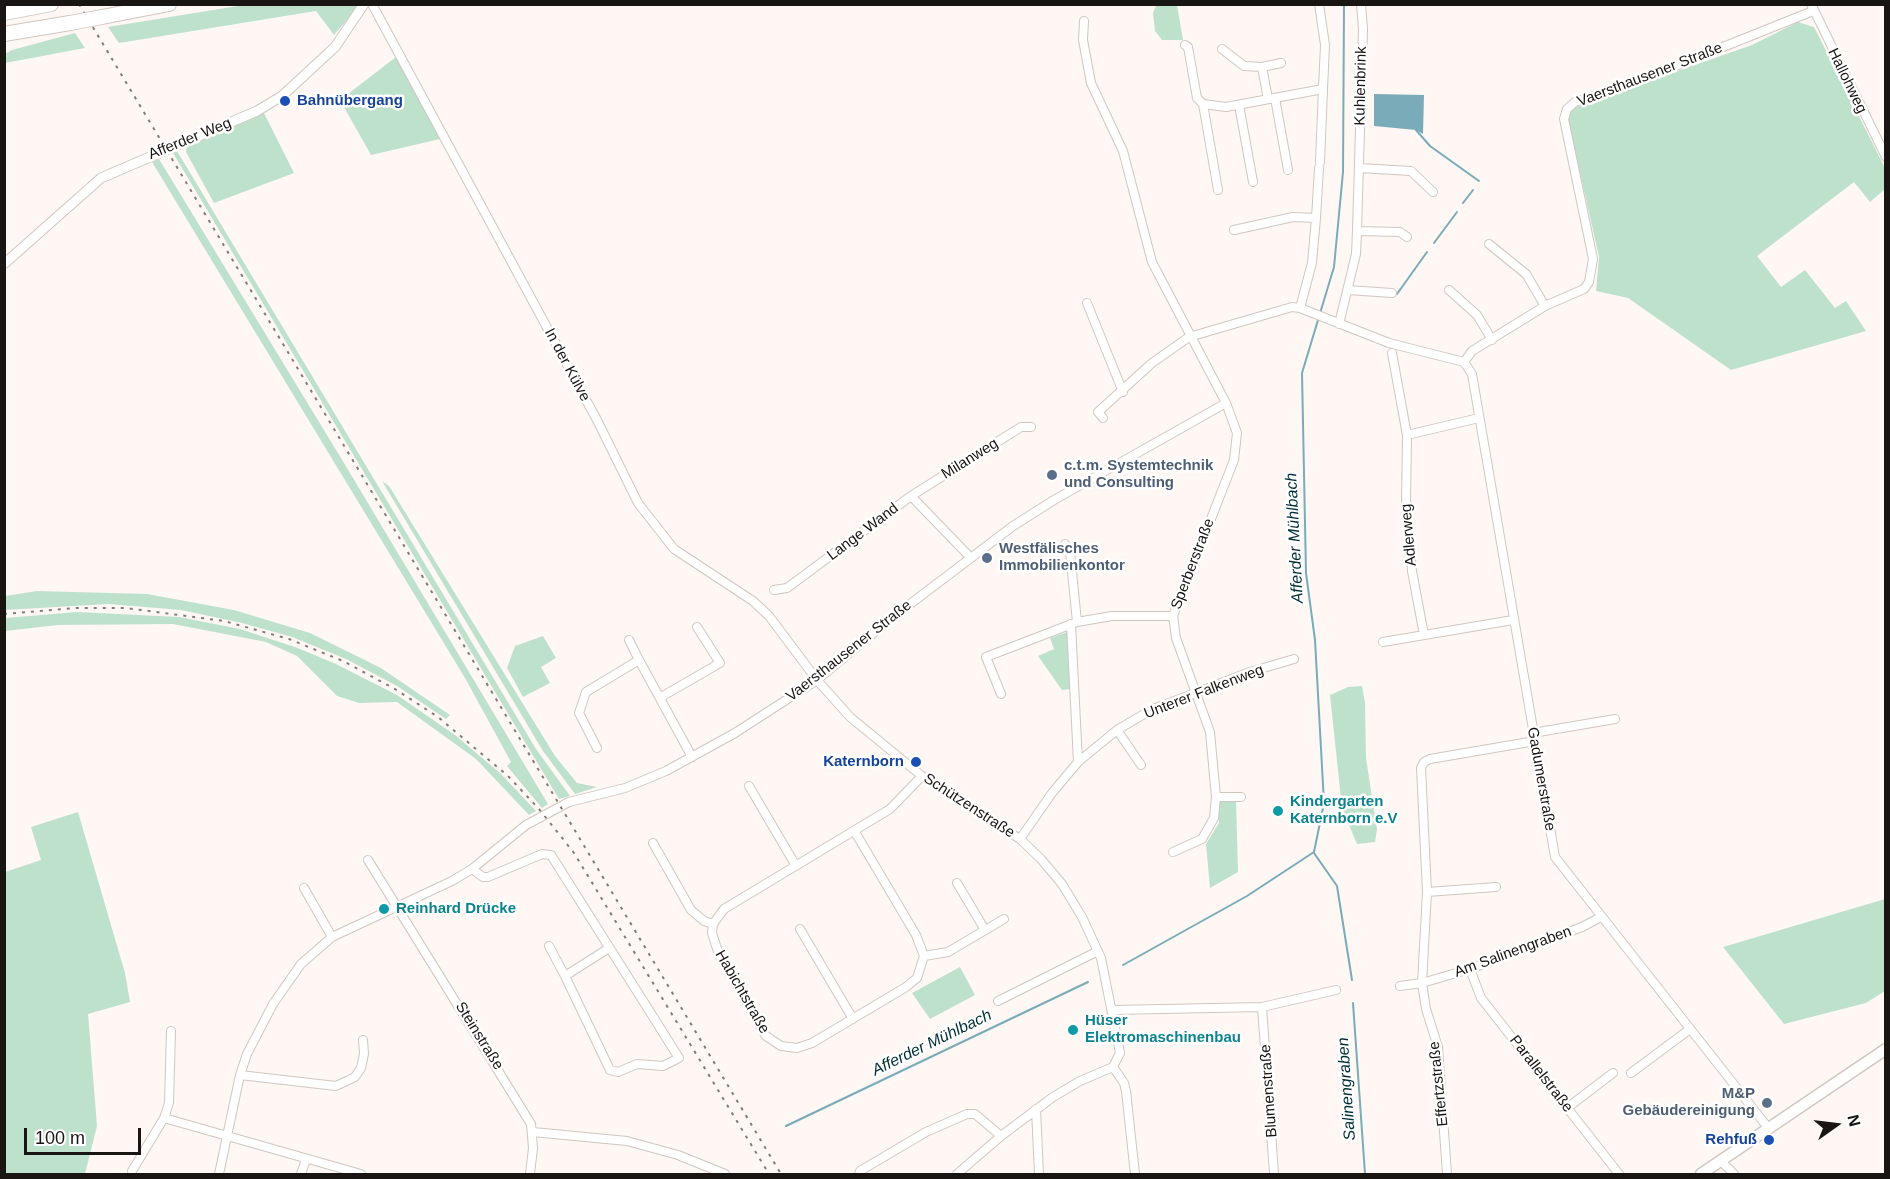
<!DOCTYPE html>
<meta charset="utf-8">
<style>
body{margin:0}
#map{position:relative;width:1890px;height:1179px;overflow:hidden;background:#fff7f4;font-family:Arial,sans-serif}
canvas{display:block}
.frame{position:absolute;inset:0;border:6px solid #191513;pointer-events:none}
.north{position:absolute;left:1806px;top:1095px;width:60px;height:60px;-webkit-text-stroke:4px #fff;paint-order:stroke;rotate:76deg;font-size:16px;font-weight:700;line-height:24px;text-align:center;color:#191513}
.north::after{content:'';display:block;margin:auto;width:21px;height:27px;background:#191513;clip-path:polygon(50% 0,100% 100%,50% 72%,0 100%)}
.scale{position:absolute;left:24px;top:1128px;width:117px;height:27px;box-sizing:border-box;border:3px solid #191513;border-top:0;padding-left:8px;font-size:18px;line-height:21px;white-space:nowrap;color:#191513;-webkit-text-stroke:4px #fff;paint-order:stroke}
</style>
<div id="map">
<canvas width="1890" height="1179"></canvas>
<div class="frame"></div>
<div class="north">N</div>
<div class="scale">100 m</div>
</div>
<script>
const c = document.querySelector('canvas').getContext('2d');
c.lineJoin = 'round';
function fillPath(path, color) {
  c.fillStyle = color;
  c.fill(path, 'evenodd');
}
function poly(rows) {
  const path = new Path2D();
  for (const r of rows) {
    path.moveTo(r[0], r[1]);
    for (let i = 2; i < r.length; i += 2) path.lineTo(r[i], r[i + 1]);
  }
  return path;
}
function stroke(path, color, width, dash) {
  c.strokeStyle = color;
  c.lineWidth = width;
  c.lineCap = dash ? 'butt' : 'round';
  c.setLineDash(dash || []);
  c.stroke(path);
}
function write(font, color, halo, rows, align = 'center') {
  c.font = font + ' Arial,sans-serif';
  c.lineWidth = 5;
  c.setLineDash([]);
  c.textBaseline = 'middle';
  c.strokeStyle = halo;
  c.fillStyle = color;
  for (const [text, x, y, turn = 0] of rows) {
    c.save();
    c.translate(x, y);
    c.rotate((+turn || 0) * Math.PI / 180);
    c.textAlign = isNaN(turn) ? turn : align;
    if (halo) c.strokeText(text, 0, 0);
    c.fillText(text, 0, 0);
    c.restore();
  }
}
const green = poly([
 [1157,4,1177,5,1183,40,1162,40,1155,31,1153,13],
 [244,5,360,5,334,35,316,11,119,43,108,27],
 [1798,22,1814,27,1885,168,1885,189,1870,202,1854,182,1757,256,1781,287,1805,270,1835,308,1846,301,1866,331,1731,370,1628,298,1596,291,1599,257,1568,119,1570,112,1577,106,1752,45],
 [75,33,85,48,5,63,5,54,12,50],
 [396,57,440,139,371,155,340,100],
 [264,113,294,173,214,203,186,152,187,145],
 [177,151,536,749,570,796,559,799,173,153],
 [159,159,344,463,548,804,542,808,507,766,511,762,465,678,152,162],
 [382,481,389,486,555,756,577,783,597,787,575,794,543,751],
 [37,591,147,594,234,610,310,633,381,668,450,715,446,719,397,686,346,659,292,637,242,623,181,610,108,604,5,610,5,596],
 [77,612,179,617,240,629,295,647,336,664,397,695,455,735,501,774,536,811,529,815,476,759,397,702,359,703,337,696,297,656,266,642,173,624,58,625,5,631,5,618],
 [1067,632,1071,689,1062,690,1038,656,1054,649,1050,638],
 [543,636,556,658,541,667,550,683,523,697,507,668,515,646],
 [1362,686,1365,703,1366,758,1377,829,1375,842,1357,844,1342,808,1330,695,1348,687],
 [1236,800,1238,872,1210,888,1206,844,1219,823,1218,804,1221,801],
 [78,812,125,973,130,1002,88,1014,97,1126,85,1174,5,1174,5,872,41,860,31,827],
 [1885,899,1885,991,1866,1003,1784,1024,1723,947],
 [960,967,975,995,930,1019,912,993]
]);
const water = poly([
 [1374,94,1424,95,1423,134,1416,130,1374,126]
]);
const stream = poly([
 [1416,130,1430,146,1479,181],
 [1463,203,1473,190],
 [1434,243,1457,212],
 [1397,294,1427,252],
 [1314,853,1337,886,1352,980],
 [1123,965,1247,896,1314,852,1324,803,1315,640,1306,573,1302,373,1334,267,1343,172,1344,4],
 [1353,1003,1365,1174],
 [786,1126,1088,982]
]);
const minor = poly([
 [372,4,597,420,638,503,674,549,753,601,769,616,817,680,850,717,922,776,1020,839,1041,859,1062,884,1082,917,1101,958,1120,1053,1113,1067],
 [1811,4,1886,157],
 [1084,21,1083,40,1091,83,1123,151,1152,262,1226,403,1237,433,1234,460,1173,616,1176,638,1210,732,1216,797,1214,818,1202,839,1173,852],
 [1185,45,1188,47,1197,98,1203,104],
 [1222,49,1244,66,1262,67,1268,99],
 [1262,67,1281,63],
 [1275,98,1288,170],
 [1239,105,1253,182],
 [1320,162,1323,89],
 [1359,168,1411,171,1433,192],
 [1218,190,1203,104,1226,107,1323,89,1325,45,1319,4],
 [1316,218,1319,168],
 [1234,230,1293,217,1316,218,1312,263,1300,308],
 [1357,231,1400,232,1407,237],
 [1489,244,1526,274,1545,306],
 [1348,290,1392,293],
 [1449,290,1477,315,1492,340],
 [1087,303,1123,392],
 [1339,324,1356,254,1357,231,1363,29,1361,4],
 [1392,353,1407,435],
 [1464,362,1472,374,1555,857,1769,1129],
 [1464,362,1472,351,1545,306,1584,289,1589,282,1593,259,1564,119,1567,109,1575,102,1623,87,1813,11],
 [1103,418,1098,412,1152,363,1189,337,1292,307,1300,308,1389,343,1464,362],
 [911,496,1021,427,1031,427],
 [1065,544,1070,552,1077,622],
 [774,590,787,588,911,496,970,557],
 [1071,624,1078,762],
 [1424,635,1412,571,1406,504,1407,435,1479,418],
 [629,640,639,660],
 [1383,642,1513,620],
 [1001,694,986,657,1077,622,1112,616,1173,616],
 [661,697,720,663,697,627],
 [1117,730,1141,765],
 [1533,733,1615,719],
 [1535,741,1430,759,1424,762,1421,768,1427,892,1422,983,1470,969,1582,927,1601,917],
 [597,748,579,713,586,692,639,660,692,757],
 [922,776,890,809,724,909,713,924,712,933,719,955,766,1036,781,1046,797,1048,812,1043,906,987,917,978,924,956,948,952,1004,919],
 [749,786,796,866],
 [1216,797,1241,797],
 [855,832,916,935,924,956],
 [1020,839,1052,793,1078,762,1117,730,1151,710,1250,672,1294,659],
 [653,843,691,910,704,921,713,924],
 [368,860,531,1124,533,1148,530,1174],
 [472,869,483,877,488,877,542,854,551,855,679,1058,663,1066,637,1064,618,1072,610,1070,565,976,609,948],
 [957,883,985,930],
 [304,888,332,937,452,881,472,869,526,825,569,802,625,788,666,771,735,733,817,680,893,617,1013,526,1054,500,1226,403],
 [1427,892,1496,887],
 [800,929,853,1019],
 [549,946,565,976],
 [1470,969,1481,998,1619,1174],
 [1400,986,1422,983,1426,1009,1438,1047,1447,1174],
 [998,1001,1098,951],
 [1262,1007,1274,1174],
 [1113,1010,1262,1007,1336,990],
 [1113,1067,1124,1083,1126,1091,1135,1174],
 [1631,1073,1690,1029],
 [240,1075,336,1086,355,1077,361,1068,364,1054,363,1040],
 [1567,1108,1613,1073],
 [1036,1109,1039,1174],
 [164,1118,169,1103,171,1031],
 [533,1132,627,1141,678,1155,725,1174],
 [1721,1161,1734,1174],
 [132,1171,164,1118,361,1174],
 [219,1174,240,1075,247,1054,273,1004,301,964,332,937],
 [301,1174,306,1159],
 [859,1174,860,1171,926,1132,967,1114,975,1114,1001,1136],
 [957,1174,1001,1136,1053,1097,1080,1081,1113,1067]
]);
const tertiary = poly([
 [4,264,101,178,257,111,282,96,335,47,364,4]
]);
const secondary = poly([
 [1701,1174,1886,1049]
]);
const motorway = poly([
 [4,13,51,4],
 [102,17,169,4],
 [4,34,70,23]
]);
const rail = poly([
 [79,4,781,1174],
 [4,614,77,608,126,608,224,621,289,639,343,661,395,689,438,717,508,776,539,809,574,853,769,1174]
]);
const motorwayBridge = poly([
 [70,23,102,17]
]);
const markers = [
 [285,101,6,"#1a4fb4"],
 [1052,475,6,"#5c6f8a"],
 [987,558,6,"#5c6f8a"],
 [916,762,6,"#1a4fb4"],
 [1278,811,6,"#0f9aa8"],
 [384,909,6,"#0f9aa8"],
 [1073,1030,6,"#0f9aa8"],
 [1767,1103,6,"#5c6f8a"],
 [1769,1140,6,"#1a4fb4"]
];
const streetNames = [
 ["Vaersthausener Straße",1650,75,-21],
 ["Hallohweg",1847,81,64],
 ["Kuhlenbrink",1361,86,-89],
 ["Afferder Weg",190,139,-22],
 ["In der Külve",567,365,62],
 ["Milanweg",970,459,-32],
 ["Lange Wand",863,532,-37],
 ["Adlerweg",1409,535,-95],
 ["Sperberstraße",1193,564,-69],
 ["Vaersthausener Straße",849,651,-38],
 ["Unterer Falkenweg",1204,692,-21],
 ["Gadumerstraße",1541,779,80],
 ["Schützenstraße",969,806,33],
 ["Am Salinengraben",1513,952,-20],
 ["Habichtstraße",742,992,60],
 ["Steinstraße",479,1036,58],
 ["Parallelstraße",1541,1074,52],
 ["Effertzstraße",1439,1084,-96],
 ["Blumenstraße",1269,1091,-94]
];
const transitNames = [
 ["Bahnübergang",297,101,"left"],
 ["Katernborn",904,762],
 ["Rehfuß",1757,1140]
];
const serviceNames = [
 ["c.t.m. Systemtechnik",1064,466],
 ["und Consulting",1064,483],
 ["Westfälisches",999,549],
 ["Immobilienkontor",999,566],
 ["M&P",1755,1094,"right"],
 ["Gebäudereinigung",1755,1111,"right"]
];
const cultureNames = [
 ["Kindergarten",1290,802],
 ["Katernborn e.V",1290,819],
 ["Reinhard Drücke",396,909],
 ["Hüser",1085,1021],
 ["Elektromaschinenbau",1085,1038]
];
const waterNames = [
 ["Afferder Mühlbach",1295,538,-93],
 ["Afferder Mühlbach",932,1043,-26],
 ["Salinengraben",1347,1089,-94]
];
fillPath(green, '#bee1cc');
fillPath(water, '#7aabb8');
stroke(stream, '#7aabb8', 2);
stroke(minor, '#d1c6c0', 10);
stroke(tertiary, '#d1c6c0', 11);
stroke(secondary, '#d1c6c0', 13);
stroke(motorway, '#d1c6c0', 16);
stroke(minor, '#fff', 8);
stroke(tertiary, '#fff', 9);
stroke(secondary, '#fff', 10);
stroke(motorway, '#fff', 14);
stroke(rail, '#827c79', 2, [3, 6]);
stroke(motorwayBridge, '#d1c6c0', 16, []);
stroke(motorwayBridge, '#fff', 14);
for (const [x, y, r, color] of markers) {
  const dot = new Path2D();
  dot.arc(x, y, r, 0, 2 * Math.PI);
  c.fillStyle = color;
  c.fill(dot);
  stroke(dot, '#fff', 2);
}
write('15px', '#191513', '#fff', streetNames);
write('bold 15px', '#164399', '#fff', transitNames, 'right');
write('bold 15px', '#4e5e75', '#fff', serviceNames, 'left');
write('bold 15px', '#0d838f', '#fff', cultureNames, 'left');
write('italic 16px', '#002f39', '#fff', waterNames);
</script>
